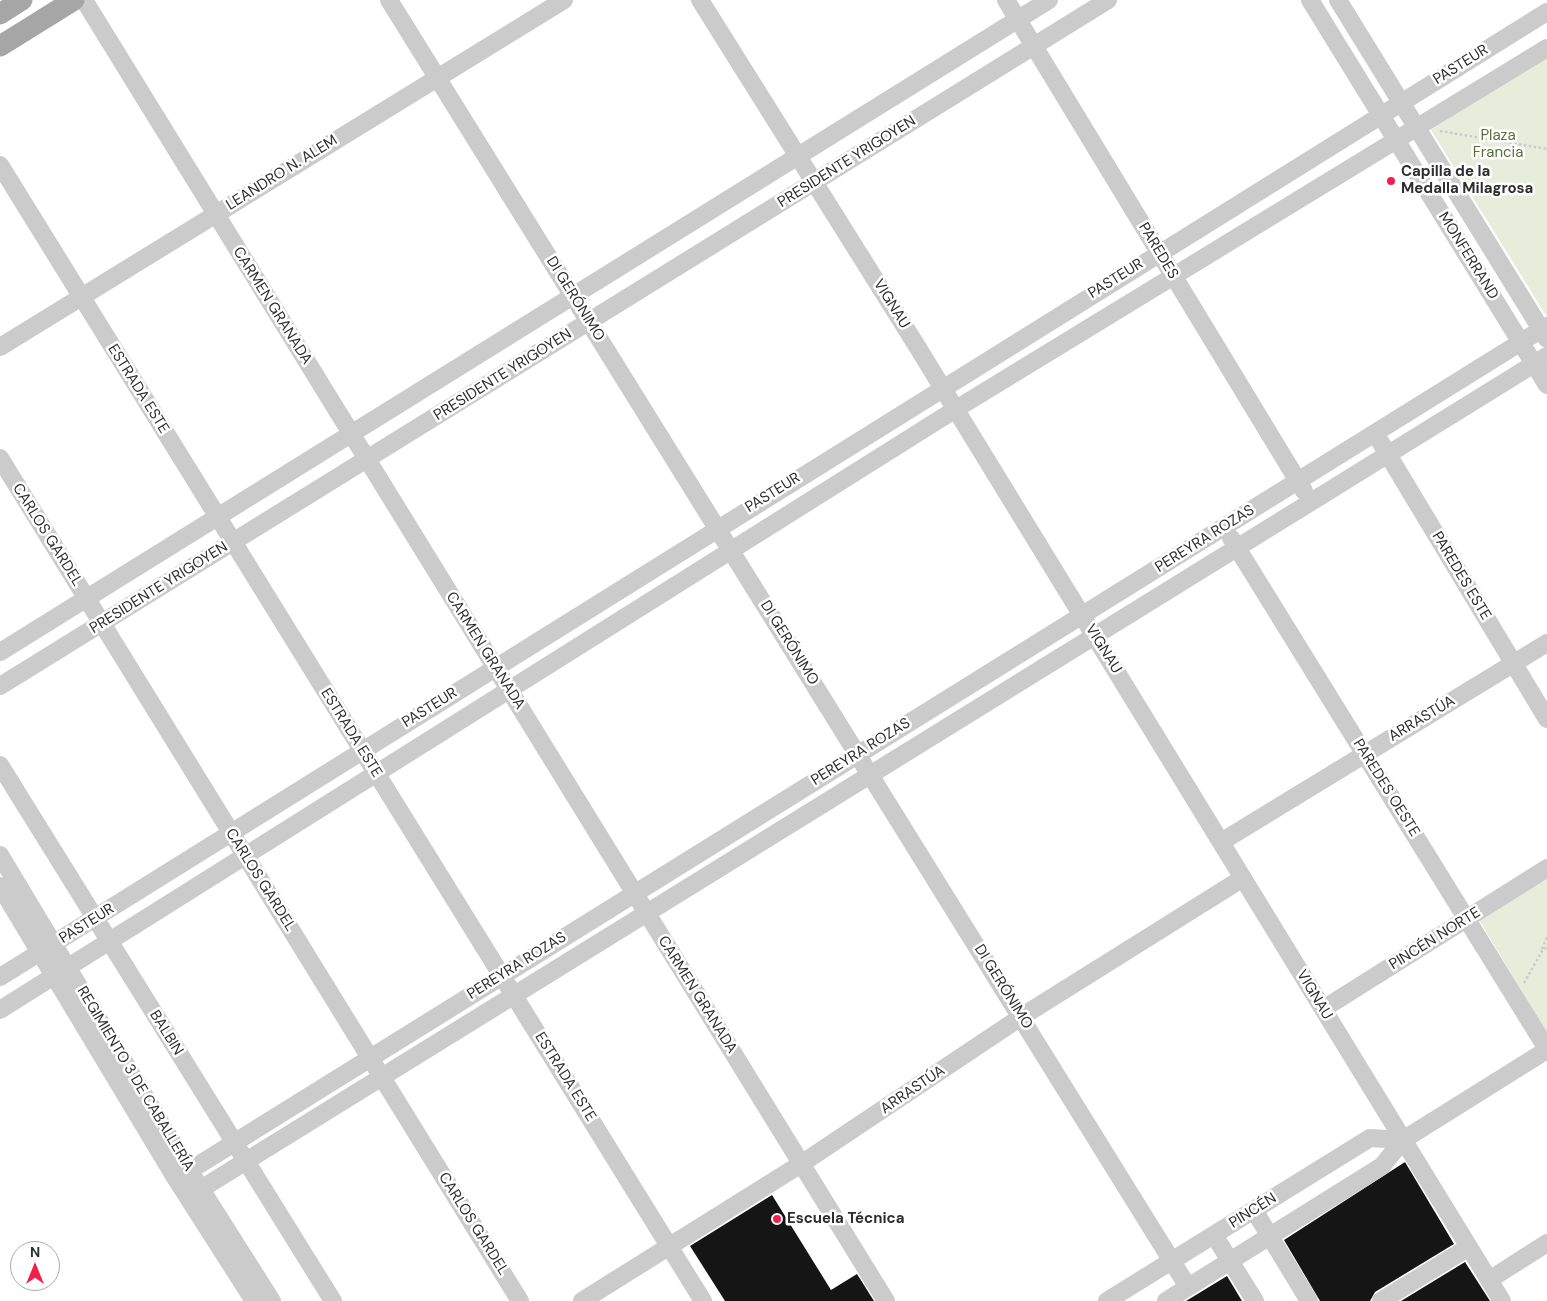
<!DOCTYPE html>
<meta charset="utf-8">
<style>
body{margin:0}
#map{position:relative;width:1547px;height:1301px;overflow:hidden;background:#fff;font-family:"DM Sans",sans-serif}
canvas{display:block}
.north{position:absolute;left:10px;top:1241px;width:50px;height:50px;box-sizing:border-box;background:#fff;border:1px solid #ababab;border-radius:50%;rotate:0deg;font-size:14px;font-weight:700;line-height:20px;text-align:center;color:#2e2e2e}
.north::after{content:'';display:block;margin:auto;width:18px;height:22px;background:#f61f4b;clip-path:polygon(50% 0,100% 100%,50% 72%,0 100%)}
</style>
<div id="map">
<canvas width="1547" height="1301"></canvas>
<div class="north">N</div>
</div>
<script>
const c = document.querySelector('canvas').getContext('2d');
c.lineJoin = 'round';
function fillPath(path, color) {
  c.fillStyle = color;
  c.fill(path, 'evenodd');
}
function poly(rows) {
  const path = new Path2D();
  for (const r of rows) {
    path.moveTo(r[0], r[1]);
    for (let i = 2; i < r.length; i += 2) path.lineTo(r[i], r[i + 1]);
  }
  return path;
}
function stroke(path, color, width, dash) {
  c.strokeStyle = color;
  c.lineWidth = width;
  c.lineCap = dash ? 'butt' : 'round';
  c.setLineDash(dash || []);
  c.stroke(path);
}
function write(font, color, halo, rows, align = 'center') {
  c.font = font + ' "DM Sans",sans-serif';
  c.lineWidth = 5;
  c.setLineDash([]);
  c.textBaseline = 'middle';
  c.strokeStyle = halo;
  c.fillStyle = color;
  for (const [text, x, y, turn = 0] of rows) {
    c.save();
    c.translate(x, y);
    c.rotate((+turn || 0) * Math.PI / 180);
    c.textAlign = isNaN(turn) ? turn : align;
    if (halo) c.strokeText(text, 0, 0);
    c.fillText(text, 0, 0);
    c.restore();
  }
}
const green = poly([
 [1547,55,1547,317,1431,130],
 [1547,877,1547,1033,1479,920]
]);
const building = poly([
 [1405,1162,1454,1244,1375,1292,1370,1301,1320,1301,1284,1240],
 [772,1195,831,1290,857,1274,874,1301,725,1301,690,1246],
 [1465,1262,1490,1301,1401,1301],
 [1227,1276,1242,1301,1186,1301]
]);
const path = poly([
 [1440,131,1547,149],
 [1542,949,1547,937],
 [1524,983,1542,951,1547,947]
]);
const minor = poly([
 [84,0,886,1301],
 [389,0,1188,1287],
 [700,0,915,343,1502,1301],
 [1006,0,1304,491],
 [1310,0,1547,385],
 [1338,0,1547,339],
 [0,165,703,1301],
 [0,347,564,0],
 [1375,433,1547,719],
 [0,458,520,1301],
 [1231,538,1547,1049],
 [0,652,1049,0],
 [0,686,1108,0],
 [0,765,333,1301],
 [1221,842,1547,643],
 [0,855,189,1170,272,1301],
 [0,886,176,1179,254,1301],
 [0,977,1547,12],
 [1323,1009,1547,868],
 [0,1010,956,409,1547,48],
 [176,1179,1547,326],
 [188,1197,1547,356],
 [1254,1210,1309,1301],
 [1214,1235,1255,1301],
 [1489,1280,1547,1243],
 [582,1301,801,1164,1021,1017,1243,878],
 [1107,1301,1370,1138,1403,1140],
 [1166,1301,1382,1166,1403,1140,1547,1050],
 [1381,1301,1469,1247]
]);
const major = poly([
 [0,14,22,0],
 [0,46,74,0]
]);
const markers = [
 [1391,181,5,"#f61f4b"],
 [777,1219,5,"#f61f4b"]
];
const streetNames = [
 ["PASTEUR",1461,65,-32],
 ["PRESIDENTE YRIGOYEN",847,162,-32],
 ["LEANDRO N. ALEM",282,173,-32],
 ["PAREDES",1158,251,59],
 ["MONFERRAND",1468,256,58],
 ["PASTEUR",1116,279,-32],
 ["DI GERÓNIMO",575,299,58],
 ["VIGNAU",891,304,58],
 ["CARMEN GRANADA",272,306,58],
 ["PRESIDENTE YRIGOYEN",503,375,-32],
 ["ESTRADA ESTE",138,389,58],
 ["PASTEUR",773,493,-32],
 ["CARLOS GARDEL",47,535,58],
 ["PEREYRA ROZAS",1205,539,-32],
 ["PAREDES ESTE",1461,576,59],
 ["PRESIDENTE YRIGOYEN",159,588,-32],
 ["DI GERÓNIMO",789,643,58],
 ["VIGNAU",1103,649,58],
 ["CARMEN GRANADA",485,651,58],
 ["PASTEUR",430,708,-32],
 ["ARRASTÚA",1422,719,-31],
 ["ESTRADA ESTE",351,733,58],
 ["PEREYRA ROZAS",861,752,-32],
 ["PAREDES OESTE",1386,788,58],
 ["CARLOS GARDEL",260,880,58],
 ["PASTEUR",87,924,-32],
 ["PINCÉN NORTE",1435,939,-32],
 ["PEREYRA ROZAS",517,966,-32],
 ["DI GERÓNIMO",1003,987,58],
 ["CARMEN GRANADA",697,995,58],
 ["VIGNAU",1314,995,59],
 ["BALBIN",166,1033,58],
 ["ESTRADA ESTE",565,1077,58],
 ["REGIMIENTO 3 DE CABALLERÍA",135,1079,59],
 ["ARRASTÚA",913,1090,-34],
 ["PINCÉN",1253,1211,-32],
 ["CARLOS GARDEL",473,1224,58]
];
const parkNames = [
 ["Plaza",1498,136],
 ["Francia",1498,153]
];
const poiNames = [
 ["Capilla de la",1401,172],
 ["Medalla Milagrosa",1401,189],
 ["Escuela Técnica",787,1219]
];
fillPath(green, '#e7edda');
fillPath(building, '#151515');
stroke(path, '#cbcbcb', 2.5, [2.5, 2.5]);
stroke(minor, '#cbcbcb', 18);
stroke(major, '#a6a6a6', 21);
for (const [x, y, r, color] of markers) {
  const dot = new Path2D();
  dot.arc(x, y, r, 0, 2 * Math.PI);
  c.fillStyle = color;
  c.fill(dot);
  stroke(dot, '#fff', 2);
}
write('15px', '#2e2e2e', '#fff', streetNames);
write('15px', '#586e37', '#fff', parkNames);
write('bold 15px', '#2e2e2e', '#fff', poiNames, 'left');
</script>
